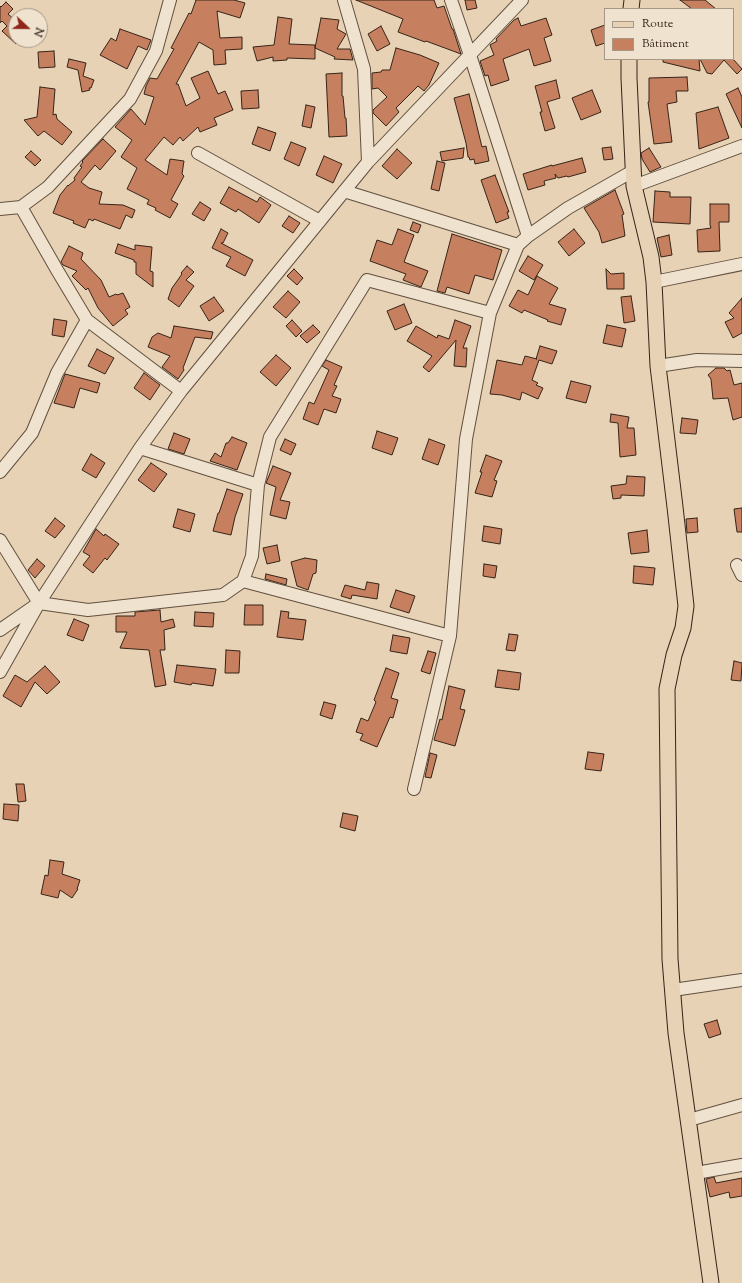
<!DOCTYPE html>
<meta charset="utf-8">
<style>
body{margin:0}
#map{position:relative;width:742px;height:1283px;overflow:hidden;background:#e7d2b5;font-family:"Sorts Mill Goudy",serif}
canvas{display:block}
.legend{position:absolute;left:604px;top:8px;width:130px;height:52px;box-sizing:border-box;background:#efe2cf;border:1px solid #a59686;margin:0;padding:5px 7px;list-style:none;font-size:12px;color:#362418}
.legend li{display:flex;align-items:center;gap:8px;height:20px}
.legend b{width:20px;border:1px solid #a59686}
.north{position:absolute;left:8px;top:8px;width:40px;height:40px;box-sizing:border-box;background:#efe2cf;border:1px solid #a59686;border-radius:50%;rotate:112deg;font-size:11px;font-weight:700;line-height:16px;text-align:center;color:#362418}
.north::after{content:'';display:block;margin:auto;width:14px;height:18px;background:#8f2418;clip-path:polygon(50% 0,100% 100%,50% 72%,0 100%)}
</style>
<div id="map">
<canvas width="742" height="1283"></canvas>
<ul class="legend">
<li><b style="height:5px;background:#e7d2b5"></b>Route</li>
<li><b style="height:11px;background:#c67f5f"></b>Bâtiment</li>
</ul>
<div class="north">N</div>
</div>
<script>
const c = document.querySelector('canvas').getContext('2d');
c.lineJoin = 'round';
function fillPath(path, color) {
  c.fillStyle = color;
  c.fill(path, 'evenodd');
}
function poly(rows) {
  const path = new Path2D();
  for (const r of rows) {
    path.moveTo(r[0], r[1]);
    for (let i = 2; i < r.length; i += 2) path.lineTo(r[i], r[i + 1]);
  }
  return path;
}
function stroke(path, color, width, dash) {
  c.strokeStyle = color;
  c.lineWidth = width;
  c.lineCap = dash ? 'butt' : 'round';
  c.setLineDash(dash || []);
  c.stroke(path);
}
const building = poly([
 [196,0,234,0,245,3,240,18,217,11,220,38,242,37,242,49,225,50,226,64,214,65,213,50,199,42,176,84,178,84,186,106,200,98,191,78,208,71,218,94,225,91,233,110,214,118,217,125,200,132,198,127,183,141,180,137,173,145,164,137,145,160,167,175,170,159,184,161,182,174,184,176,171,200,178,204,170,218,155,210,156,208,147,204,149,200,127,189,137,168,121,157,132,140,115,127,131,109,145,125,154,97,144,94,146,86,150,78,157,79,174,49,171,48,189,13,191,14,196,0],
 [356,0,434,0,437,8,444,6,452,29,453,29,461,54,426,41,425,42,398,32,403,19,356,0],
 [465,0,475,0,477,8,467,10,465,0],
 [680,0,705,0,716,9,692,9,680,0],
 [6,2,13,9,8,14,16,21,16,44,2,31,7,26,2,21,0,23,0,6,1,7,6,2],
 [278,17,292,19,289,44,315,45,315,59,287,58,287,60,273,61,273,57,257,61,253,47,274,45,278,17],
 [321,18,339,20,337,29,346,34,337,49,350,49,353,60,334,59,335,57,315,48,321,18],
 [518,18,521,26,546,18,552,35,544,38,551,61,534,66,529,49,503,59,509,80,491,86,488,75,485,76,480,61,494,55,490,45,497,41,496,39,514,20,518,18],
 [605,25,605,43,596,46,591,30,605,25],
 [381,26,390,44,377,51,368,34,381,26],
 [120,29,151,40,147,50,138,46,127,69,100,55,111,38,116,41,120,29],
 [396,48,420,55,439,63,429,85,424,91,418,86,396,108,399,112,386,126,373,113,373,110,387,97,378,88,372,89,372,73,381,72,382,70,390,70,396,48],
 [54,51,55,67,39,68,38,52,54,51],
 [69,59,86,63,83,76,94,80,91,88,89,88,90,90,82,92,78,70,67,67,69,59],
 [663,59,699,59,700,71,663,62,663,59],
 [700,59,733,59,742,69,737,74,724,60,712,74,707,73,700,59],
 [342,73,342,96,343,96,345,118,346,118,347,136,329,137,326,74,342,73],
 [687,77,688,91,676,91,677,102,667,104,672,142,654,144,648,102,649,102,649,78,687,77],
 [556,80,560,98,547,102,555,128,545,131,540,112,542,112,535,86,556,80],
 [40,87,55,89,53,115,56,114,57,119,72,132,62,145,44,131,38,136,24,120,37,117,40,87],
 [738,88,742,97,742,128,726,94,738,88],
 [258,90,259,108,242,109,241,91,258,90],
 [592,90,601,112,581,120,572,98,592,90],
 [469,94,482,147,486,146,489,161,475,164,474,159,470,160,469,157,468,157,466,143,454,98,469,94],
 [306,105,315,107,311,128,302,126,306,105],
 [718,107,729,138,699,149,696,113,718,107],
 [258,127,276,133,270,151,252,144,258,127],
 [103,139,116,151,100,170,95,165,81,182,89,188,102,192,99,204,123,205,135,210,132,218,126,215,120,229,94,219,93,221,89,219,85,228,73,223,74,221,53,213,60,195,68,185,68,186,75,180,74,178,82,167,80,166,83,162,82,161,103,139],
 [291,142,306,148,299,166,284,159,291,142],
 [611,147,613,159,604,160,602,148,611,147],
 [464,148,463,158,442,161,440,152,464,148],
 [649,148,661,167,650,172,642,159,641,153,649,148],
 [397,149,412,163,397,179,382,166,397,149],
 [31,151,41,160,35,166,25,157,31,151],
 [324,156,342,164,333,183,316,175,324,156],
 [582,158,586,172,568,177,567,176,558,178,555,174,556,178,544,181,545,185,528,190,523,174,552,165,552,166,582,158],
 [437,161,445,163,439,191,431,189,437,161],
 [495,175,509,212,507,212,509,218,496,223,481,180,495,175],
 [229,187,257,202,260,197,271,205,259,223,238,209,236,212,220,203,229,187],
 [615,190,624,214,622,215,625,236,602,243,599,232,584,208,615,190],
 [655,191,670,192,670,197,691,197,690,224,653,222,655,191],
 [200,202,211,209,204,221,192,214,200,202],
 [710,204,729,204,729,222,719,222,720,251,698,252,697,230,711,228,710,225,710,204],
 [289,216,300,223,293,233,282,226,289,216],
 [413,222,421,225,418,233,410,230,413,222],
 [221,229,228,233,223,243,221,243,253,260,245,276,226,266,231,257,212,248,221,229],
 [398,229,414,235,404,262,428,271,421,287,403,280,406,274,370,261,377,240,392,245,398,229],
 [574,229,585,243,569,256,558,242,574,229],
 [452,234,502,250,493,280,475,275,469,294,447,287,445,293,437,291,452,234],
 [669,235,672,255,661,257,657,238,669,235],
 [118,244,135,250,135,245,152,247,150,271,153,272,153,287,136,274,136,262,134,262,134,260,115,253,118,244],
 [69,246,83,253,81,259,101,280,109,297,116,294,117,295,123,293,130,307,125,310,128,314,113,326,98,308,88,288,86,290,72,276,77,271,63,265,61,262,69,246],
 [528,256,543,265,534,280,519,271,528,256],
 [187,266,194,272,186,280,194,286,179,307,168,299,172,288,182,274,181,273,187,266],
 [294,269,303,278,297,285,287,276,294,269],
 [606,269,611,274,624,273,624,289,607,289,606,269],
 [537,276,558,288,549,304,566,309,561,325,547,321,548,320,524,310,522,313,509,306,518,290,528,295,537,276],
 [288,291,300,302,286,318,273,307,288,291],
 [631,296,635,321,624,323,621,297,631,296],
 [214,297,224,311,209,321,200,306,214,297],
 [742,298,742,333,733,338,725,322,734,318,729,313,742,298],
 [404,304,412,323,395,330,387,311,404,304],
 [54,319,67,321,64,337,52,335,54,319],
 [292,320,302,331,296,337,286,326,292,320],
 [455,320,471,326,463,348,467,348,466,367,454,366,456,340,429,372,423,367,432,356,407,341,416,326,437,338,438,335,449,339,455,320],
 [313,325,320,332,307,343,300,336,313,325],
 [607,325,626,329,622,347,603,343,607,325],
 [174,326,213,332,211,339,195,337,183,368,184,370,178,379,162,367,170,356,148,347,152,337,158,333,171,338,174,326],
 [540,346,557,351,552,364,539,360,532,380,538,383,536,385,543,388,538,399,522,392,520,400,502,395,490,394,497,360,522,365,525,356,537,359,536,359,540,346],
 [97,349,114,358,105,374,88,366,97,349],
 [276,355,291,368,276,386,260,372,276,355],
 [326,360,342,367,334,385,337,386,332,396,341,399,336,413,324,409,318,425,303,419,309,402,314,404,329,370,322,366,326,360],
 [716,368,724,368,727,371,730,370,734,385,742,383,742,417,733,420,728,398,713,399,711,379,708,375,716,368],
 [144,373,160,385,150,400,134,388,144,373],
 [65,374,100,383,97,393,80,388,74,408,54,403,65,374],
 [571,381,591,386,586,403,566,398,571,381],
 [611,414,629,417,627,428,634,428,636,455,620,457,618,423,610,422,611,414],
 [682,418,698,420,696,434,680,433,682,418],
 [377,431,398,438,392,455,372,448,377,431],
 [174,433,190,439,184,454,168,449,174,433],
 [232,437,247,443,237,470,210,461,215,453,221,457,226,443,228,443,232,437],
 [285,439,296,444,291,455,280,450,285,439],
 [429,439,445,445,438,465,422,459,429,439],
 [91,454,105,463,96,478,82,470,91,454],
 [486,455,502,461,494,480,497,481,492,497,475,493,482,472,480,472,486,455],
 [151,463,167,474,154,492,138,480,151,463],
 [273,466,291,473,280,500,290,502,286,519,270,515,276,487,266,483,273,466],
 [627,476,645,477,644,496,621,495,621,498,613,499,611,486,626,484,627,476],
 [227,489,243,494,235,517,231,535,213,531,218,513,219,513,227,489],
 [742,508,742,532,737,532,734,509,742,508],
 [178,509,195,514,190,532,173,527,178,509],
 [55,518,65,526,55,538,45,531,55,518],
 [697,518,698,532,687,533,686,519,697,518],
 [484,526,502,529,500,544,482,541,484,526],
 [96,529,104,536,105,534,119,544,107,560,105,558,93,573,83,565,90,556,83,552,96,529],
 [647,530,649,552,631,554,628,533,647,530],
 [277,545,280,561,267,564,263,548,277,545],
 [305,558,317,560,316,573,313,574,308,590,297,586,291,562,305,558],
 [37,559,45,566,35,578,28,570,37,559],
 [484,564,497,566,495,578,483,576,484,564],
 [634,566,655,568,653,585,633,583,634,566],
 [266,574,287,579,286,585,265,579,266,574],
 [367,582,379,584,377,599,352,595,351,599,341,596,345,585,365,590,367,582],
 [396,590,415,596,409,613,390,607,396,590],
 [245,605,263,605,263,625,244,625,245,605],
 [160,610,161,622,173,619,175,627,164,630,165,650,160,650,166,685,155,687,149,650,120,648,127,632,116,632,116,616,135,616,135,612,160,610],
 [281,611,289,612,288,618,306,620,303,640,277,637,281,611],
 [195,612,214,613,213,627,194,626,195,612],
 [74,619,89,625,83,641,67,635,74,619],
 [509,634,518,635,515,651,506,650,509,634],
 [393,635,410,638,407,654,390,651,393,635],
 [226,650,240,651,239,673,225,673,226,650],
 [428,651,436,653,430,674,421,671,428,651],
 [734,661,742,663,741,681,731,680,734,661],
 [177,665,216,669,213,686,192,683,191,685,174,682,177,665],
 [45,666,60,682,47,694,35,682,21,707,3,696,15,675,27,682,45,666],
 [386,668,399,673,391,698,398,700,393,718,390,717,377,747,360,740,363,734,356,732,361,718,368,721,376,702,374,700,386,668],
 [498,670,521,673,519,690,495,687,498,670],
 [449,686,465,690,460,709,465,710,455,746,434,740,440,719,442,720,449,686],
 [324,702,336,705,332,719,320,715,324,702],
 [588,752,604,754,601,771,585,769,588,752],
 [430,753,437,755,431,778,425,777,430,753],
 [16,784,24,784,26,801,18,802,16,784],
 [4,804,19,805,18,821,3,819,4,804],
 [343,813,358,816,355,831,340,827,343,813],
 [50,860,64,862,62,874,80,880,77,889,78,889,72,898,60,890,58,898,41,894,45,875,48,876,50,860],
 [717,1020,721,1034,709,1038,704,1024,717,1020],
 [714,1177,716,1183,742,1178,742,1196,730,1198,729,1192,710,1197,706,1179,714,1177]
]);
const minor = poly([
 [344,0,364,69,368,162],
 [451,0,470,55,528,236],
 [198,153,320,221],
 [634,186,742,146],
 [344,191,518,245,528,236,568,208,633,171],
 [21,207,57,270,87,320,181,391],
 [0,209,21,207,48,187,130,99,156,51,170,0],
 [654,282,742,264],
 [658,366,697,360,742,361],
 [140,448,258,485],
 [0,472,32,433,57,373,87,320],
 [0,540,39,603],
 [737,565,742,575],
 [243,581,450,636],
 [0,630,39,603,88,610,223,595,243,581,252,556,258,485,270,437,367,280,490,313],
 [0,672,39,603,140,448,181,391,368,162,522,0],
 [414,789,450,636,466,439,490,313,518,245],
 [673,990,742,980],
 [689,1120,742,1105],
 [696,1173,742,1165]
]);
const major = poly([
 [631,9,632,0],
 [629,59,629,78,634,186,651,257,654,282,658,366,675,507,686,606,683,628,674,655,667,689,670,959,676,1033,711,1283]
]);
fillPath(building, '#c67f5f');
stroke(building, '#362418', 1);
stroke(minor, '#62503f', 14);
stroke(major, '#362418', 17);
stroke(minor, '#efe2cf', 12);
stroke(major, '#e7d2b5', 15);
</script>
